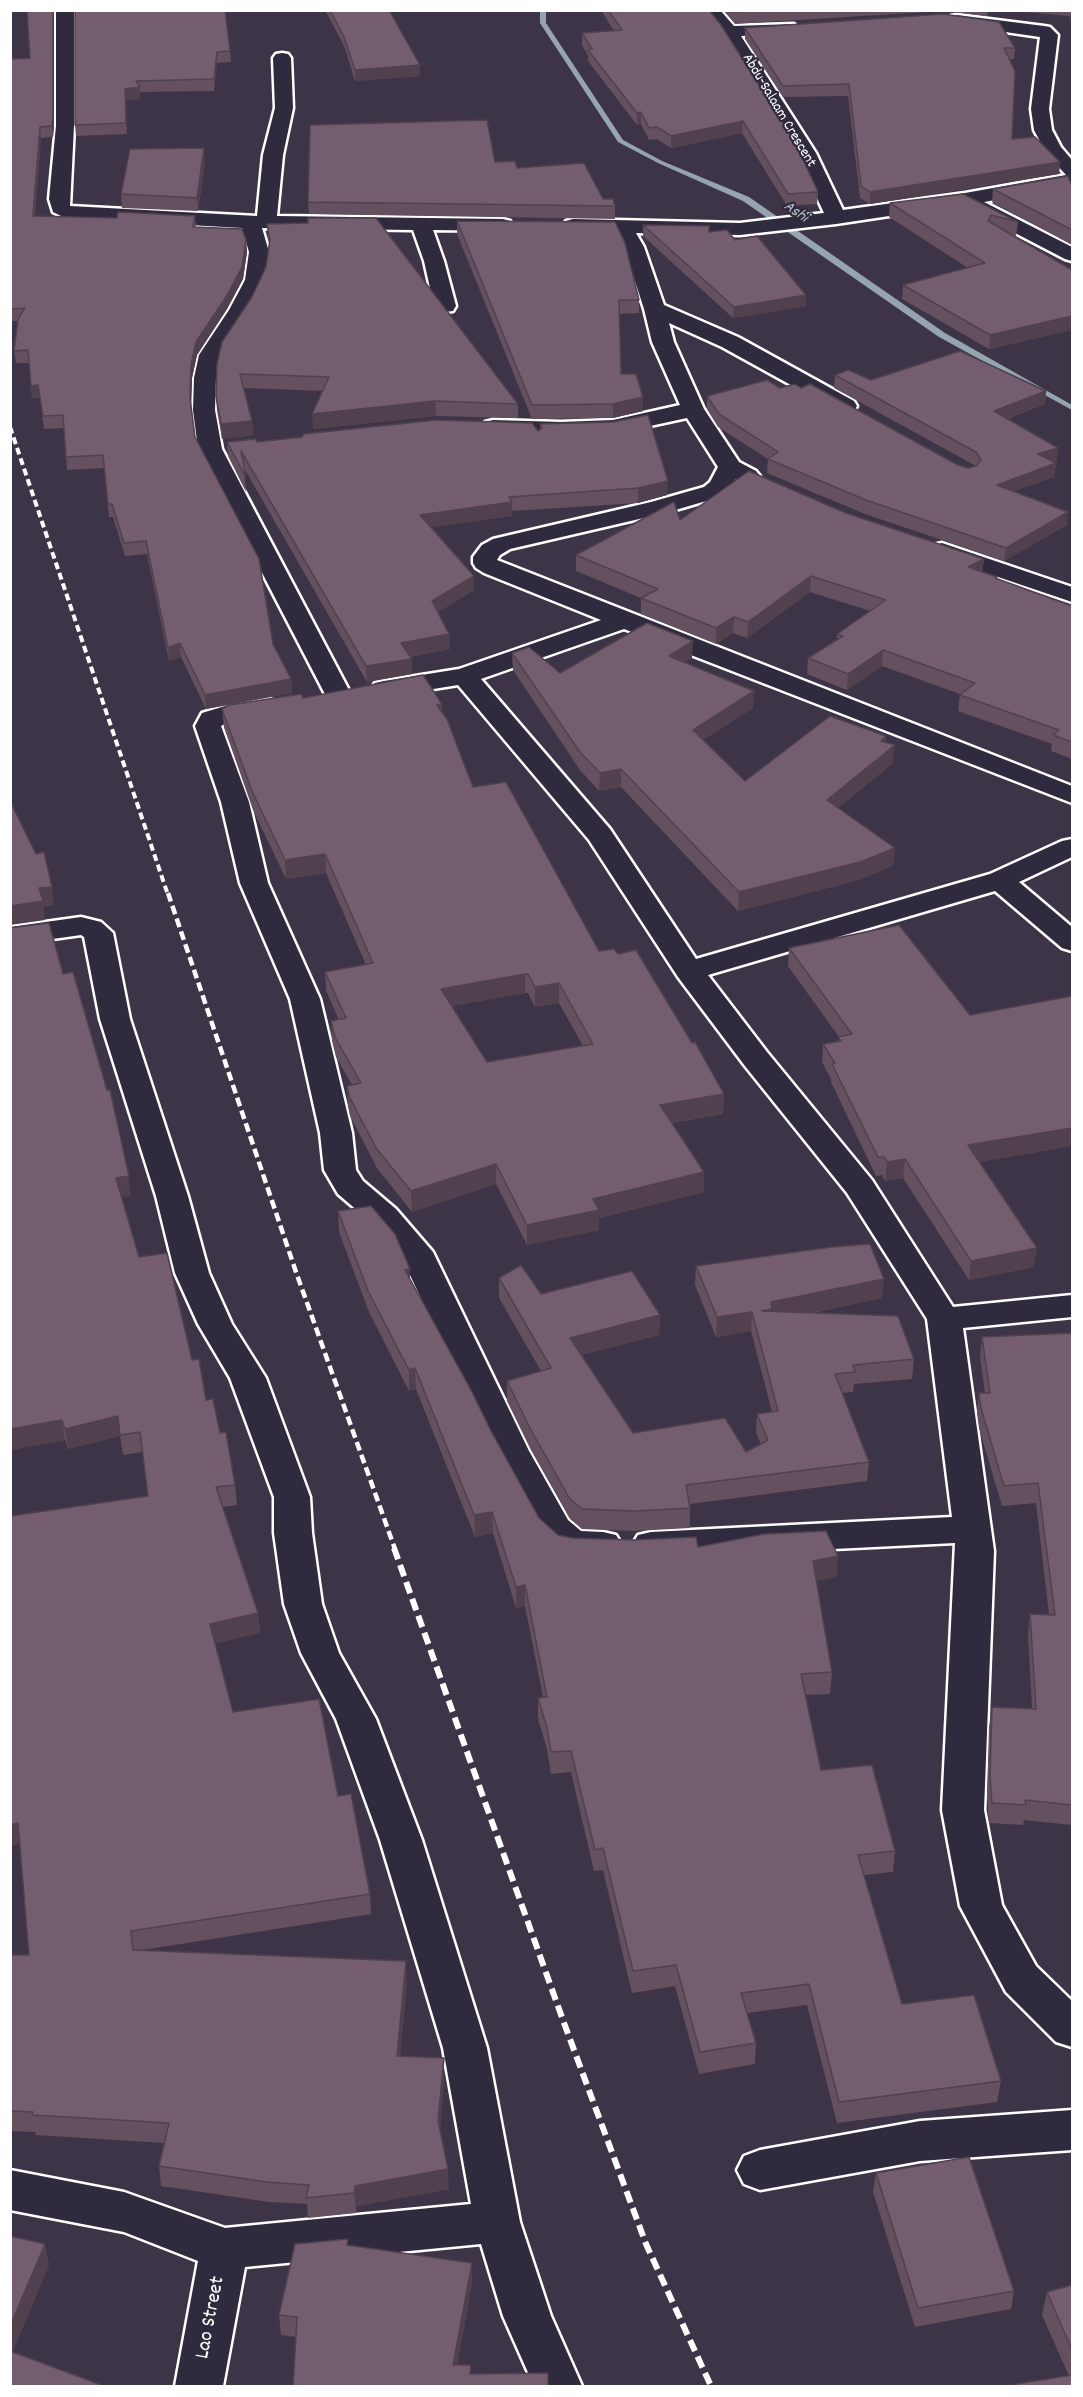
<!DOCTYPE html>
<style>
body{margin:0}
#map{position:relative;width:1083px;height:2397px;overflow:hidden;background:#3d3447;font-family:Dekko,sans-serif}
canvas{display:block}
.frame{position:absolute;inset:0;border:12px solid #fff;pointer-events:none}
</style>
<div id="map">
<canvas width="1083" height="2397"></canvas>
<div class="frame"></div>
</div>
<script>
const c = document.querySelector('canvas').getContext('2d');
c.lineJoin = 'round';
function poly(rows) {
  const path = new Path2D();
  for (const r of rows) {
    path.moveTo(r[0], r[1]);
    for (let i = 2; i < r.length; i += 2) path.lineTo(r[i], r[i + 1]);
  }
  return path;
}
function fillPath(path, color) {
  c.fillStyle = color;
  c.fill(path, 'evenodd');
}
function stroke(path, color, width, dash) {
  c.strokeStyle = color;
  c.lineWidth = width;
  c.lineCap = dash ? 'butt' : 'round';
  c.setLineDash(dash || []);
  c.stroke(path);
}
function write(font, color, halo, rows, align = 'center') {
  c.font = font + ' Dekko,sans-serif';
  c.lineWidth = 4.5;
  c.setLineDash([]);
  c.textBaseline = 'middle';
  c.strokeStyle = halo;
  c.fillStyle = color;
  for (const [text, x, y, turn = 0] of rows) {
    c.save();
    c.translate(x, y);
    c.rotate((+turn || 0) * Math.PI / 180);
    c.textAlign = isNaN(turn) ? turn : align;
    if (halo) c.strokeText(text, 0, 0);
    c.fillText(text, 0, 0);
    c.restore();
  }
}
const stream = poly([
 [540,10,546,10,546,23,623,140,662,161,749,197,945,333,1072,405,1072,410,939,337,743,201,658,163,618,142,540,23,540,10]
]);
const minor = poly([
 [56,10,74,10,74,126,70,206,257,216,263,155,275,108,273,58,276,54,282,53,288,54,291,58,293,108,283,155,277,216,503,219,510,221,513,225,510,229,503,231,433,230,444,261,456,306,453,311,445,312,437,311,434,306,424,261,413,230,262,228,269,252,265,280,251,310,221,355,216,378,215,410,222,449,352,696,348,702,339,704,330,702,326,696,198,449,193,410,194,378,199,355,229,310,245,280,249,252,242,228,65,218,53,212,49,199,56,126,56,10],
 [702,10,720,10,734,26,794,24,797,28,794,32,788,33,741,36,816,153,843,210,965,193,1066,175,1046,153,1034,130,1031,109,1040,37,957,25,951,24,948,20,951,16,957,15,1044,26,1050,27,1058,35,1049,109,1052,130,1061,147,1072,160,1072,186,984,202,1072,247,1072,261,1065,259,971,210,969,204,836,224,740,235,636,233,644,247,664,305,738,337,854,401,857,406,854,411,846,413,838,411,722,347,669,323,674,342,704,409,739,462,756,471,760,476,756,481,748,483,736,479,728,491,720,497,665,513,510,549,500,555,497,560,1072,786,1072,803,624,629,481,679,610,829,696,959,990,874,1062,841,1072,839,1072,857,1019,882,1072,927,1072,951,1062,948,995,891,708,975,767,1052,872,1180,953,1307,1072,1295,1072,1317,963,1328,994,1551,984,1810,1002,1905,1036,1966,1072,2001,1072,2047,1056,2042,1006,1992,960,1906,942,1810,955,1543,651,1558,638,1555,632,1545,638,1535,651,1532,952,1517,927,1319,847,1193,745,1066,678,977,589,840,458,685,384,697,375,695,371,689,375,683,384,681,459,669,601,620,484,573,476,568,473,563,473,557,482,545,493,539,651,502,704,487,710,482,718,467,687,418,613,434,561,436,493,434,485,432,482,427,485,422,493,420,561,422,613,420,680,405,652,342,644,309,624,247,615,232,573,231,566,229,563,225,566,221,573,219,740,223,824,213,796,153,722,35,702,10],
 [942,543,1072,587,1072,602,933,555,930,550,933,545,942,543],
 [268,699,277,701,281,707,277,713,230,721,221,726,249,802,268,883,320,999,352,1133,356,1170,363,1181,396,1209,433,1252,529,1451,568,1520,581,1531,603,1532,616,1535,622,1545,616,1555,603,1558,572,1557,559,1554,541,1538,493,1451,401,1256,372,1223,338,1194,324,1170,320,1133,290,999,240,883,221,802,195,726,202,713,225,706,268,699],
 [81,917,101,922,113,933,130,1019,188,1196,209,1273,232,1324,266,1378,310,1497,312,1533,322,1604,339,1653,376,1719,422,1840,487,2048,520,2222,551,2316,582,2386,534,2386,503,2316,481,2244,245,2267,223,2386,175,2386,198,2261,124,2232,10,2210,10,2170,124,2192,225,2228,471,2204,443,2048,380,1840,336,1719,301,1653,284,1604,274,1533,274,1497,230,1378,198,1324,175,1273,156,1196,100,1019,84,937,81,935,10,945,10,927,81,917],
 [1072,2110,1072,2150,920,2161,760,2190,744,2184,737,2170,744,2156,760,2150,920,2121,1072,2110]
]);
const railFar2 = poly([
 [10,427,168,895]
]);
const railFar1 = poly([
 [168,893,296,1272,395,1549]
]);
const rail = poly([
 [394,1548,564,2023,646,2244,711,2386]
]);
const wall = poly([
 [54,10,54,126,53,137,41,138,35,216,117,218,195,216,196,227,246,240,247,252,243,279,227,309,197,355,192,378,191,406,195,437,273,644,291,679,292,693,206,709,181,657,169,661,147,554,125,556,113,517,109,517,104,468,67,470,64,428,44,429,40,398,32,398,29,363,16,363,14,351,18,321,10,321,10,59,30,58],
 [75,10,230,51,231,62,217,63,214,91,140,92,140,99,126,100,127,134,76,136,75,125],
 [325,10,389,10,420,65,420,76,355,81,345,48],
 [601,10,709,10,818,192,817,204,787,206,742,133,671,148,657,139,649,140,641,124,637,125,588,61,588,55,582,45,582,33,614,31],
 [723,10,988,10,987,16,942,11,735,24],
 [1004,10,1072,10,1072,26,1070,16],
 [745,28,1015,48,1014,59,1009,59,1012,139,1060,162,1059,174,870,204,860,198,848,96,783,97,745,39],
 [205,162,198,211,122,208,121,194],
 [495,162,517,168,603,199,615,206,615,219,309,214,308,202],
 [1072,186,1072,245,992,202,993,189],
 [963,194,1018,222,1016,236,1013,235,1072,270,1072,330,989,349,902,299,903,285,968,268,889,217,890,203],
 [457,221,639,300,639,313,619,314,621,374,643,411,613,418,532,419,457,234],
 [267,224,518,404,518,418,436,416,313,429,323,391,244,388,252,421,253,435,222,439,217,410,216,396,252,297,266,267,270,245,268,237],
 [643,225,709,232,735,240,806,306,733,318,643,236],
 [835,375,871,380,1046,391,1045,404,1007,419,1057,461,1054,462,1056,463,1054,477,1014,491,1067,525,1004,561,865,514,767,473,768,459,718,427,707,409,707,396,780,388,801,388,958,465,968,468,976,466,834,388],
 [540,424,667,495,638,503,512,511,512,516,432,527,474,590,438,612,449,634,450,649,410,657,412,674,367,682,244,468,246,492,228,456,227,442,257,442,538,431,540,430],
 [846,513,984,559,982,572,997,577,997,579,1072,606,1072,759,1051,751,1052,744,958,711,960,694,882,666,847,690,807,674,808,658,837,639,837,634,870,611,810,592,747,638,733,633,716,644,641,614,641,598,576,571,576,555,680,520],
 [512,653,560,673,692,658,685,662,753,708,703,740,745,781,886,736,886,742,893,763,838,808,895,848,893,866,859,880,738,911,621,787,599,791,580,770,513,670],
 [303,698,442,712,473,787,599,951,618,954,724,1094,723,1114,672,1123,704,1172,704,1192,599,1218,599,1230,527,1245,496,1184,412,1212,377,1168,350,1116,348,1106,347,1086,352,1085,336,1057,332,1041,331,1021,339,1020,326,991,325,972,366,965,326,873,286,879,253,810,224,727,222,709],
 [525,993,528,993,535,1007,559,1003,583,1046,487,1062,452,1006],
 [10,928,63,974,131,1196,122,1197,139,1257,192,1360,206,1400,220,1433,235,1485,237,1505,222,1507,258,1613,260,1633,215,1643,233,1712,338,1796,370,1894,371,1914,136,1951,407,1981,400,2056,444,2079,440,2129,449,2189,357,2206,356,2213,308,2218,307,2204,269,2202,161,2186,159,2166,164,2143,36,2135,35,2132,10,2131,10,1955,29,1955,20,1844,11,1846,10,1841,10,1516,148,1496,142,1452,123,1455,120,1436,68,1449,65,1440,10,1450],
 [789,948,1072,1146,979,1162,1034,1267,969,1280,903,1178,885,1181,882,1175,876,1176,831,1082,831,1079,822,1062,823,1044,838,1041,839,1037,788,966],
 [338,1211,410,1269,410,1279,491,1431,539,1518,558,1535,572,1538,838,1556,836,1577,816,1581,832,1672,830,1694,805,1695,821,1770,895,1851,893,1872,864,1875,902,2004,1001,2081,997,2102,837,2123,807,2005,747,2013,756,2043,755,2064,699,2074,675,1986,632,1993,603,1870,594,1871,571,1772,551,1774,547,1749,538,1719,538,1698,543,1697,525,1606,516,1608,493,1533,475,1537,416,1389,409,1391,369,1312,339,1232],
 [696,1266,882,1298,812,1313,914,1359,912,1379,854,1384,853,1392,842,1393,869,1462,867,1481,690,1504,690,1528,634,1531,582,1529,570,1519,531,1450,507,1401,507,1381,541,1371,499,1298,499,1278,541,1294,660,1315,659,1335,581,1355,633,1433,746,1452,761,1444,756,1433,757,1414,772,1412,751,1331,716,1337,695,1285],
 [1072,1333,1072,1825,1024,1820,1023,1825,989,1823,987,1797,989,1727,992,1707,1032,1708,1028,1634,1030,1614,1049,1615,1036,1503,1002,1506,979,1428,977,1413,979,1393,985,1393,980,1357,982,1337],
 [876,2173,1014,2291,1011,2309,915,2327,873,2192],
 [348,2246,472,2263,472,2283,457,2365,471,2365,471,2374,293,2386,296,2337,281,2335,279,2315],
 [1072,2285,1072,2386,1069,2376,1042,2315,1047,2292]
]);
const shadedWall = poly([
 [53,10,54,10,54,126,53,137,52,126],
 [217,52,217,63,214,91,214,79],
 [420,65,420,76,355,81,355,70],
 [140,87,140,99,126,100,127,134,125,89],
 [641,112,641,124,637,125,637,113],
 [743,121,742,133,671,148,671,136],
 [40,127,41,138,34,228,33,216],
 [204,148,205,162,198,211,197,198],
 [1060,162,1059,174,870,204,870,192],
 [246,240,247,252,243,279,227,309,197,355,192,378,191,410,190,398,191,365,196,342],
 [806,295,806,306,733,318,734,307],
 [1072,316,1072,330,989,349,990,335],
 [38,385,40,398,32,398,31,386],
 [1046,391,1045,404,992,424,994,411],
 [643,397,643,411,613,418,613,404],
 [435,401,436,416,313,429,312,414],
 [252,421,253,435,222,439,221,424],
 [1058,448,1057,461,1037,468,1038,454],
 [1056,463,1054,477,995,498,997,485],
 [668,481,667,495,638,503,638,488],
 [512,502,512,516,421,529,420,515],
 [1068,512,1067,525,1004,561,1006,548],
 [984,559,982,574,968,567],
 [474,576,474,590,432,616,432,601],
 [811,576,810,592,747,638,748,622],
 [734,617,733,633,716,644,716,628],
 [449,634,450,649,402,658,401,643],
 [693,641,692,658,668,673,669,656],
 [180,643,181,657,169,661,168,648],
 [883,650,882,666,847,690,848,674],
 [412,659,412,674,367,682,366,666],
 [291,679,292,693,206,709,205,695],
 [754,691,753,708,692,747,693,730],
 [442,704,442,722,437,705],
 [886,736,885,753,895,745,893,763,826,818,827,800],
 [621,769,621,787,599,791,600,773],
 [895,848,893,866,859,880,738,911,739,892],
 [325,854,326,873,286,879,285,860],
 [52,887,54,905,44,907,45,920,10,925,10,906,39,888],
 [525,974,525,993,441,1008,441,989],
 [559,983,559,1003,535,1007,535,987],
 [724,1094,723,1114,659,1125,660,1105],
 [1072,1128,1072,1146,966,1164,968,1145],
 [905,1159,903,1178,885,1181,887,1162],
 [496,1164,496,1184,412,1212,411,1191],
 [704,1172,704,1192,599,1218,599,1230,527,1245,527,1225,593,1199],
 [129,1176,131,1196,118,1198,116,1178],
 [1037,1248,1034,1267,969,1280,971,1261],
 [410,1269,410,1289,405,1270],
 [884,1279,882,1298,771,1321,762,1311,771,1302],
 [752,1312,751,1331,716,1337,717,1317],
 [660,1315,659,1335,570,1358,570,1338],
 [415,1368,416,1389,409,1391,409,1370],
 [118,1416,120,1436,68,1449,65,1429],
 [62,1420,65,1440,10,1450,10,1429],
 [492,1512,493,1533,475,1537,474,1515],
 [838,1556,836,1577,811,1582,813,1561],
 [525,1585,525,1606,516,1608,516,1587],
 [258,1613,260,1633,212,1644,210,1624],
 [18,1823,22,1844,11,1846,10,1825],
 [406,1961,407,1981,398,2076,397,2056],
 [444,2058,444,2079,439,2140,438,2120],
 [448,2169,449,2189,357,2206,356,2213,354,2193,355,2186],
 [45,2244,49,2266,10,2358,10,2326],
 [472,2263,472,2283,454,2385,453,2365]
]);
const building = poly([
 [27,10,53,10,53,115,52,126,40,127,33,216,117,218,118,212,195,216,193,227,242,229,246,240,242,267,226,297,196,342,191,365,190,398,195,437,259,559,273,644,291,679,205,695,180,643,168,648,146,541,124,543,112,504,108,504,103,455,66,457,63,415,43,416,38,385,31,386,28,350,14,351,18,319,25,308,10,309,10,59,30,58,27,10],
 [75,10,225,10,230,51,217,52,214,79,136,81,140,87,125,89,126,123,75,125,75,10],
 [330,10,389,10,420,65,355,70,344,37,330,10],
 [608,10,709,10,721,25,795,142,818,192,788,194,743,121,671,136,657,127,649,128,641,112,637,113,588,50,592,49,582,33,622,30,608,10],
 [734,10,764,10,735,12,734,10],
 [943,14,999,22,1015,48,1004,48,1015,71,1012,139,1035,137,1060,162,870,192,861,186,849,84,783,86,745,28,943,14],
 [487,120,495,162,515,161,517,168,584,163,603,199,613,199,615,206,308,202,310,125,487,120],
 [204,148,197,198,121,194,130,149,204,148],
 [1068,176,1072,186,1072,230,993,189,1068,176],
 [963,194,1018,222,991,215,988,221,1072,270,1072,316,990,335,903,285,985,263,890,203,963,194],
 [308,218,376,218,518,404,435,401,312,414,329,377,240,374,252,421,221,424,216,396,217,364,222,342,252,297,266,267,270,239,267,224,308,223,308,218],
 [457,221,615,222,625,243,639,300,619,300,621,374,636,374,643,397,613,404,532,405,457,221],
 [643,225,709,226,709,232,727,230,735,240,757,236,806,295,734,307,643,225],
 [960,351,1046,391,994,411,1058,448,1038,454,1056,463,997,485,1068,512,1006,548,866,500,768,459,778,452,719,414,707,396,767,380,780,388,795,384,801,388,810,384,958,465,968,468,976,466,981,460,976,452,835,375,848,370,871,380,960,351],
 [648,415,668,481,638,488,509,497,512,502,420,515,474,576,432,601,449,634,401,643,412,659,366,666,241,451,246,477,227,442,256,439,257,442,302,437,304,434,436,420,532,423,538,431,542,428,540,424,613,422,648,415],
 [749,471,846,513,984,559,968,567,997,577,995,578,1072,606,1072,742,1053,735,1059,730,960,695,975,683,883,650,848,674,808,658,843,636,837,634,886,600,811,576,748,622,734,617,716,628,641,598,658,589,576,555,674,502,680,520,749,471],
 [647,623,693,641,669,656,754,691,693,730,745,781,830,716,886,736,881,741,895,745,827,800,895,848,860,862,739,892,621,769,600,773,580,752,512,653,529,647,560,673,647,623],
 [423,675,442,704,437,705,447,719,473,787,506,782,599,951,614,949,618,954,636,950,692,1043,695,1042,724,1094,660,1105,704,1172,593,1199,599,1210,527,1225,496,1164,411,1191,376,1148,349,1096,347,1086,361,1083,335,1037,331,1021,346,1018,325,972,373,963,325,854,285,860,252,791,222,709,229,705,301,694,303,698,423,675],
 [525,974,528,974,535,987,559,983,593,1044,487,1062,441,989,525,974],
 [10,801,36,854,44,852,52,887,39,888,43,901,10,906,10,801],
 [49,923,63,974,73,972,107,1090,110,1090,129,1176,116,1178,139,1257,167,1253,192,1360,199,1359,206,1400,213,1399,220,1433,226,1432,235,1485,216,1487,258,1613,210,1624,233,1712,319,1699,338,1796,351,1794,370,1894,131,1931,133,1950,406,1961,397,2056,444,2058,438,2120,448,2169,355,2186,354,2193,306,2198,309,2185,267,2182,159,2166,169,2123,32,2115,33,2112,10,2111,10,1955,29,1955,18,1823,10,1825,10,1516,148,1496,140,1432,120,1435,118,1416,65,1429,62,1420,10,1429,10,928,49,923],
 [899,925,970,1015,1072,996,1072,1128,968,1145,1037,1248,971,1261,905,1159,887,1162,884,1157,878,1157,832,1064,835,1063,823,1044,841,1041,838,1037,852,1034,789,948,899,925],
 [371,1206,395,1234,410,1269,405,1270,471,1390,491,1431,539,1518,558,1535,572,1538,634,1540,696,1537,698,1547,764,1534,826,1531,838,1556,813,1561,832,1672,801,1674,821,1770,872,1765,895,1851,858,1855,902,2004,974,1995,1001,2081,839,2102,809,1984,741,1993,756,2043,700,2052,676,1965,633,1971,603,1848,595,1850,571,1751,551,1752,547,1728,538,1698,547,1697,525,1585,516,1587,492,1512,474,1515,415,1368,409,1370,368,1291,338,1211,371,1206],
 [870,1244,884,1279,771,1302,772,1309,762,1311,898,1316,914,1359,853,1365,855,1372,835,1374,869,1462,686,1485,690,1508,635,1511,582,1509,570,1499,531,1430,507,1381,551,1368,499,1278,521,1265,541,1294,632,1271,660,1315,570,1338,633,1433,725,1418,746,1452,768,1440,757,1414,778,1411,752,1312,717,1317,696,1266,831,1247,870,1244],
 [1072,1333,1072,1805,1025,1800,1026,1805,992,1803,990,1777,992,1707,1036,1709,1030,1614,1055,1615,1038,1483,1004,1486,981,1408,979,1393,990,1393,982,1337,1072,1333],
 [969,2157,1014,2291,918,2308,876,2173,969,2157],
 [10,2236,45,2244,10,2326,10,2236],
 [348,2239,347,2245,472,2263,453,2365,471,2365,470,2374,548,2373,548,2386,293,2386,297,2317,279,2315,295,2244,348,2239],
 [1072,2285,1072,2350,1047,2292,1072,2285],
 [10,2351,104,2386,10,2386,10,2351],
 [1072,2375,1072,2386,1004,2386,1072,2375]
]);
const farStreetnames = [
 ["Abdu-Salaam Crescent",778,111,59]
];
const farWaternames = [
 ["Ashi",795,213,35]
];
const nearStreetnames = [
 ["Lao Street",212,2318,-79]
];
fillPath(stream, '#95a4af');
stroke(minor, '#fff', 5);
fillPath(minor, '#2f2a3d');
stroke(railFar2, '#fff', 4, [7, 4]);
stroke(railFar1, '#fff', 4.5, [9, 4.5]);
stroke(rail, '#fff', 6, [12, 6]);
fillPath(wall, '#64505f');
fillPath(shadedWall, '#51414e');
fillPath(building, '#745d6f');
stroke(building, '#51414e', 1.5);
write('15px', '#fff', '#2f2a3d', farStreetnames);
write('italic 16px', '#b0bbc3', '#2f2a3d', farWaternames);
write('21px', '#fff', '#2f2a3d', nearStreetnames);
</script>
